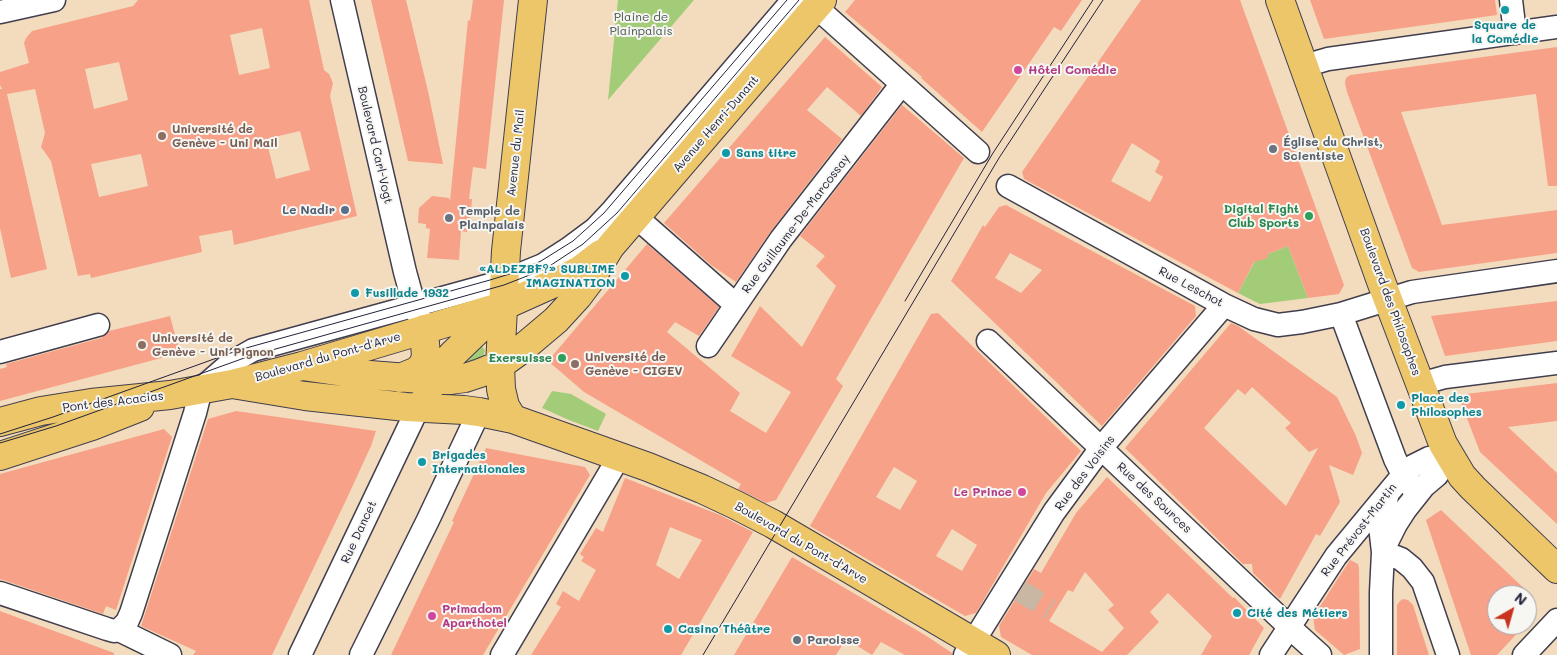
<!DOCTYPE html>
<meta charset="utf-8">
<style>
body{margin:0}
#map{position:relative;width:1557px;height:655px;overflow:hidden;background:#f3dcbd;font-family:Mali,sans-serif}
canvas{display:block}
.north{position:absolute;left:1487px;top:585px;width:50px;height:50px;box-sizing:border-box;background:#f6f6f2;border:1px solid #a1a1a9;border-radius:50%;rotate:38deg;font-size:14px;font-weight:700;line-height:20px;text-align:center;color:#22223b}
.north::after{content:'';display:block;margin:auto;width:18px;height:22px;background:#c8321e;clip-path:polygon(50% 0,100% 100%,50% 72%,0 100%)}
</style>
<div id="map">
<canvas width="1557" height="655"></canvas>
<div class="north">N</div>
</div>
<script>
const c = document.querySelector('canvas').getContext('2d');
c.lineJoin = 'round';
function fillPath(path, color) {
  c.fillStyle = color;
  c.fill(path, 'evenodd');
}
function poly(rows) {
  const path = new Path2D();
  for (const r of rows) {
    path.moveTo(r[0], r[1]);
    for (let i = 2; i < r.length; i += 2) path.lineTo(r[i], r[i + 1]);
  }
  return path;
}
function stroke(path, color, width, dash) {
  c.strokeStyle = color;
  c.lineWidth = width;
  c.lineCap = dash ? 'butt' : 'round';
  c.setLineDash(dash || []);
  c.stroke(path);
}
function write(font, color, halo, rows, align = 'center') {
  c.font = font + ' Mali,sans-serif';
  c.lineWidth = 4;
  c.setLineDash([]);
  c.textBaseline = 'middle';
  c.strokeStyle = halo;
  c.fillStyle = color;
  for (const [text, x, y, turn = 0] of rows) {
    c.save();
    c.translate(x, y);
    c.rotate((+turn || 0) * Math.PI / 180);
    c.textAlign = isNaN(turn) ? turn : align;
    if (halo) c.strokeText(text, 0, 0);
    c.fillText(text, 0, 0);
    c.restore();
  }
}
const green = poly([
 [618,0,694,0,608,100],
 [1288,246,1308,298,1260,304,1238,293,1256,259,1267,258,1268,254],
 [480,344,485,350,483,357,461,366],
 [552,391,571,394,606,414,598,431,569,420,542,408]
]);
const building = poly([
 [138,0,309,0,324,70,329,74,333,83,330,96,357,216,234,245,232,230,199,236,202,252,91,278,90,274,78,276,51,161,41,147,45,133,35,89,7,94,47,269,11,278,0,228,0,89,2,89,0,85,0,72,29,63,24,43,26,38,32,31,133,6],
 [262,28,270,68,239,75,230,35],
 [119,62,128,100,94,109,85,69],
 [300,131,310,170,276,179,266,139],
 [141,154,148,186,99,197,91,164],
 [371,0,406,0,428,91,443,164,408,161],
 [473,0,504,0,486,169,473,167,469,199,472,199,470,225,467,224,467,232,461,231,459,260,427,258,430,229,426,228,426,224,418,223,419,208,432,196,449,198,450,201,468,20,470,21],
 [855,0,1082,0,1061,31,1054,27,982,132,921,78,922,77,845,12],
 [1141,0,1240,0,1344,285,1339,294,1308,298,1288,246,1268,254,1268,258,1254,262,1238,293,1024,179,1022,172],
 [1132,143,1160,161,1155,172,1163,177,1150,202,1111,181],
 [1310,0,1495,0,1497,15,1324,39],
 [825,37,882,87,861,116,827,87,807,110,842,139,771,231,736,282,711,265,664,223],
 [1557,47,1557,186,1548,186,1536,94,1401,112,1442,225,1557,210,1557,253,1419,272,1412,268,1347,92,1345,83,1346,78,1350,75,1358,74],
 [902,105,964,158,836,379,843,386,776,500,766,503,738,489,741,484,584,392,548,361,647,244,719,307,699,336,675,322,667,332,740,393,730,411,766,433,791,392,731,356,760,306,802,347,836,286,816,266,825,256,800,236],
 [1006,205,1195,306,1196,316,1102,426,951,281,983,225,985,227,999,207],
 [1010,253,1042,270,1021,293,995,278],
 [1557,301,1557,341,1445,356,1431,316],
 [938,313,1081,451,1046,493,976,613,965,616,810,526,931,314],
 [894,467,917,481,900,510,876,497],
 [952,529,977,545,962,571,936,556],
 [170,316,180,353,0,401,0,369,7,367,6,364,101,338,109,331],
 [1231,323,1238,326,1337,397,1356,436,1362,453,1353,475,1329,465,1340,502,1320,536,1316,534,1280,599,1253,573,1252,564,1243,564,1125,448],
 [1252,387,1291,423,1285,428,1309,452,1318,448,1286,506,1204,428,1238,389,1245,395],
 [1557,383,1557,421,1508,427,1557,473,1557,524,1480,452,1461,403,1466,394],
 [236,411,376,431,371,446,348,496,272,655,193,655,196,651,141,626,208,419],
 [164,429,172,437,116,610,106,606,103,614,0,579,0,474],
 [486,448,585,467,590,475,483,655,391,655,454,522,452,521],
 [1107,477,1233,598,1234,597,1264,628,1249,655,1201,655,1212,636,1168,593,1150,612,1159,622,1127,655,1032,655,1001,637,999,626,1034,569,1041,573,1076,513],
 [1085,572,1114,605,1108,610,1124,628,1102,652,1049,621,1068,590,1073,592],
 [625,478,720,515,753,532,681,655,531,655,561,607,556,604,563,591,579,601,596,570,581,561,584,557,580,554,596,528,603,532],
 [670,527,702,540,679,579,656,565],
 [1441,510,1531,595,1497,595,1497,625,1525,625,1497,655,1471,655,1426,520],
 [792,557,925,635,952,653,952,655,905,655,881,642,872,655,846,639,836,655,734,655],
 [1350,560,1358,564,1359,568,1360,649,1344,655,1315,630,1313,617],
 [1403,599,1408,600,1413,605,1429,655,1397,655,1397,605,1400,601],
 [0,611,114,653,114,655,0,655]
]);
const minorTunnel = poly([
 [1020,591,1050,609]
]);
const minor = poly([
 [342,0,405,272,413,301,420,319],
 [1511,0,1515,33],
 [816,7,978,152],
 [0,12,54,0],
 [1304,66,1328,59,1557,27],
 [1008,186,1224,305,1254,319,1278,325,1302,322,1341,314,1412,292,1557,271],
 [636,217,736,305],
 [1341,314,1395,459,1403,475,1417,494],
 [988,341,1299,636,1320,655],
 [708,346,781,239,901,85],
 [0,352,98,325],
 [1420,384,1445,377,1557,363],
 [1384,548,1396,524,1405,510,1424,486,1437,475,1449,457],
 [1383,552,1401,559,1412,568,1423,582,1448,655],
 [0,593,107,629,114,631,119,630,170,655],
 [119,630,127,622,131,613,195,413,201,389,232,362,253,350,504,281,543,265,568,249,595,229,613,210,793,0],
 [300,655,418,408],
 [361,655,428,520,479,412],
 [502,655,619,457],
 [965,655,1054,512,1101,448,1224,305],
 [1271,655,1336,556,1403,475,1413,466,1429,458,1449,457],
 [1381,655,1381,592,1383,552,1380,526,1387,497],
 [1524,655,1557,620]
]);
const major = poly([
 [1280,0,1382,284,1443,444,1462,476,1473,488,1557,569],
 [302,366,357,374,434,380,450,380,465,378,480,373,500,365,518,352,556,320,578,296,590,280,610,247,822,0],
 [400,378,417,371,423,365,426,357,424,329],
 [232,384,305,396,406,407,464,410,479,412,513,419,648,467,702,489,736,505,773,524,996,655],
 [427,392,442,366,454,353,500,309],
 [513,419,505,406,501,389,500,365,506,251,533,0],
 [0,422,41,411,91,403,170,395,232,384,302,366,503,306,561,280,580,270,601,254],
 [0,456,92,426,140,407]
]);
const tram = poly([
 [905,301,993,153,1093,0],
 [0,434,53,417,239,350,490,280,516,272,541,261,573,241,604,213,787,0],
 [0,443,56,426,247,357,504,285,545,269,583,244,617,213,799,0],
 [703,655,999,158,1103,0]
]);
const markers = [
 [1505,10,5,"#0f9aa8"],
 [1018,70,5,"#d1479c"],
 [162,136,5,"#8d6e63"],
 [1273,149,5,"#6b7280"],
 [726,153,5,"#0f9aa8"],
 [345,210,5,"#5c6f8a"],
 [1309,216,5,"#2e9e5b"],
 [449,218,5,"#6b7280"],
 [625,276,5,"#0f9aa8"],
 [355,293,5,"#0f9aa8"],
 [142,345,5,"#8d6e63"],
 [562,358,5,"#2e9e5b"],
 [575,364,5,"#8d6e63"],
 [1401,405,5,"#0f9aa8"],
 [422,462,5,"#0f9aa8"],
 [1022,492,5,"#d1479c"],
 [1237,613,5,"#0f9aa8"],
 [432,616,5,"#d1479c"],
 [668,629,5,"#0f9aa8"],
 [797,640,5,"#6b7280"]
];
const parkNames = [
 ["Plaine de",641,17],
 ["Plainpalais",641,31]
];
const cultureNames = [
 ["Square de",1505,25,"center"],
 ["la Comédie",1505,39,"center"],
 ["Sans titre",736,153],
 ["«ALDEZBF?» SUBLIME",615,269,"right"],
 ["IMAGINATION",615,283,"right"],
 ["Fusillade 1932",365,293],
 ["Place des",1411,398],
 ["Philosophes",1411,412],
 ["Brigades",432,455],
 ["Internationales",432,469],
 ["Cité des Métiers",1247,613],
 ["Casino Théâtre",678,629]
];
const hotelNames = [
 ["Hôtel Comédie",1028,70],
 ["Le Prince",1012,492,"right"],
 ["Primadom",442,609],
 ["Aparthotel",442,623]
];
const streetNames = [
 ["Avenue Henri-Dunant",716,124,-49],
 ["Boulevard Carl-Vogt",375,145,77],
 ["Avenue du Mail",516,153,-84],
 ["Rue Guillaume-De-Marcossay",796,224,-53],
 ["Rue Leschot",1191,287,28],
 ["Boulevard des Philosophes",1390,302,70],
 ["Boulevard du Pont-d'Arve",328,357,-16],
 ["Pont des Acacias",113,402,-7],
 ["Rue des Voisins",1085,473,-53],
 ["Rue des Sources",1154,498,43],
 ["Rue Prévost-Martin",1359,530,-52],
 ["Rue Dancet",359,532,-65],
 ["Boulevard du Pont-d'Arve",801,543,30]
];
const educationNames = [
 ["Université de",172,129],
 ["Genève - Uni Mail",172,143],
 ["Université de",152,338],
 ["Genève - Uni Pignon",152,352],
 ["Université de",585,357],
 ["Genève - CIGEV",585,371]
];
const worshipNames = [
 ["Église du Christ,",1283,142],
 ["Scientiste",1283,156],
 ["Temple de",459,211],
 ["Plainpalais",459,225],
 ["Paroisse",807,640]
];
const leisureNames = [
 ["Digital Fight",1299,209],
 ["Club Sports",1299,223],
 ["Exersuisse",552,358]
];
const serviceNames = [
 ["Le Nadir",335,210]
];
fillPath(green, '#a2cc78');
fillPath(building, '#f7a188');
stroke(minorTunnel, '#c9b7a3', 22, [22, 11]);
stroke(minor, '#413e4e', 25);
stroke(major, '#413e4e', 30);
stroke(minor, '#fff', 22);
stroke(major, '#ecc669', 28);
stroke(tram, '#22223b', 1);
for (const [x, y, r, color] of markers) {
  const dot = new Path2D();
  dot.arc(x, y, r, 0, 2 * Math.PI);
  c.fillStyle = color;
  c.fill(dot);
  stroke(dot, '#f6f6f2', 2);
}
write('12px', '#48554d', '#f6f6f2', parkNames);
write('bold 12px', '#0d838f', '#f6f6f2', cultureNames, 'left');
write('bold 12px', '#b23c85', '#f6f6f2', hotelNames, 'left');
write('12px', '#22223b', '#f6f6f2', streetNames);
write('bold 12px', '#785e54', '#f6f6f2', educationNames, 'left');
write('bold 12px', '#5b616d', '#f6f6f2', worshipNames, 'left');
write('bold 12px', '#27864d', '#f6f6f2', leisureNames, 'right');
write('bold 12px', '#4e5e75', '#f6f6f2', serviceNames, 'right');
</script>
